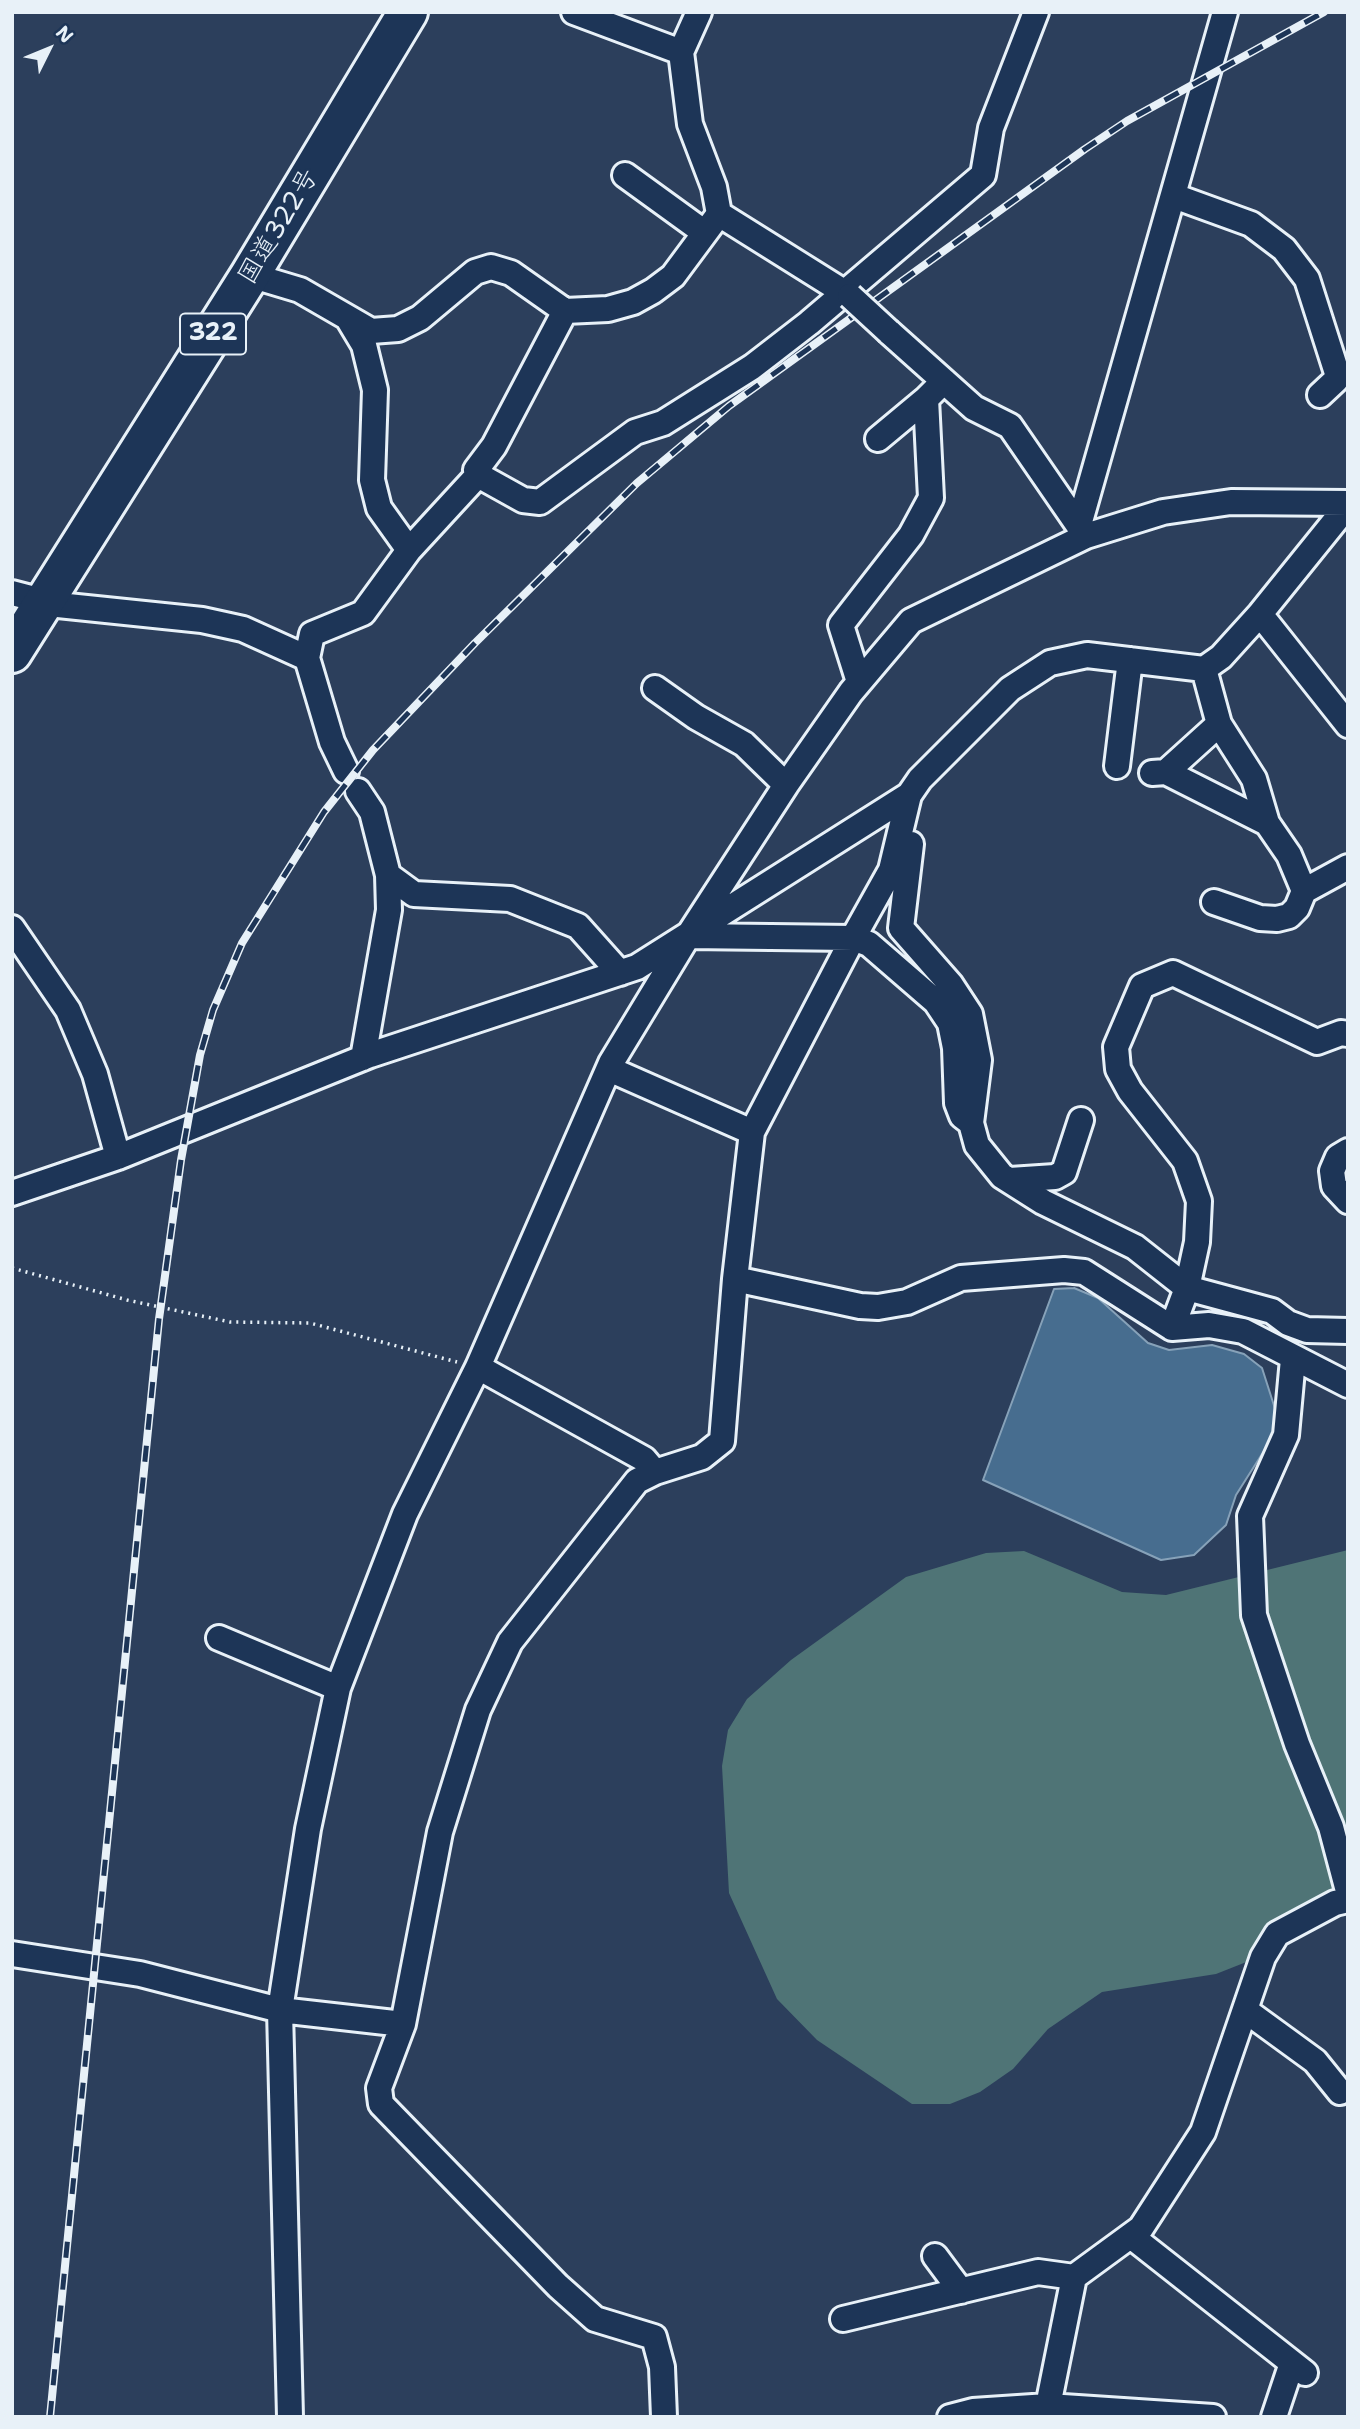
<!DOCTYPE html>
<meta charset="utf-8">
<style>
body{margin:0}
#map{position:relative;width:1360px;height:2429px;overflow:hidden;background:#2c3f5c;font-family:"Shantell Sans",sans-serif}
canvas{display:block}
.frame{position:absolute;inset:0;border:14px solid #e8f1f8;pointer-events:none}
.north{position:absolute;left:14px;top:14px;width:70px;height:70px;-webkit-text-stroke:5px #1d3557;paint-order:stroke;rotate:47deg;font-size:19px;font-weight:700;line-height:28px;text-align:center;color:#e8f1f8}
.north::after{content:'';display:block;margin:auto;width:24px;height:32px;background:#e8f1f8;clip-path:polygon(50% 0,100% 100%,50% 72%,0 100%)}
</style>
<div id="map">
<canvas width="1360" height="2429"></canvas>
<div class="frame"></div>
<div class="north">N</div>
</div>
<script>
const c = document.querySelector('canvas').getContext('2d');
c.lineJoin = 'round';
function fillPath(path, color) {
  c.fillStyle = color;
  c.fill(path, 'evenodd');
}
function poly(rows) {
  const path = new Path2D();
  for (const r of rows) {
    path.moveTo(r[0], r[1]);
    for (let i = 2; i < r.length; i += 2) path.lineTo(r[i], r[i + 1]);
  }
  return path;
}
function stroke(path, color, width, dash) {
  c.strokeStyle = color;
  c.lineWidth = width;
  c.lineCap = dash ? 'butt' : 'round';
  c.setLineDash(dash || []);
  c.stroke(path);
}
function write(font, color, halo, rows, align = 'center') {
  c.font = font + ' "Shantell Sans","Klee One",sans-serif';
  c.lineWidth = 5;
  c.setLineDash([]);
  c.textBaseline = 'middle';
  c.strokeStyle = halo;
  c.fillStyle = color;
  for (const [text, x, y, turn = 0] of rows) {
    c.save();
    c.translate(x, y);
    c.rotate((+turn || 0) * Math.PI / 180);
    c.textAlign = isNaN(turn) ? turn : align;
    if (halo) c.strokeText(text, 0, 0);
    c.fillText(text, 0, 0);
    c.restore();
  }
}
const green = poly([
 [1348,1550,1348,1876,1298,1932,1259,1957,1216,1974,1102,1992,1048,2029,1013,2069,980,2092,950,2104,912,2104,817,2040,777,1999,729,1893,722,1766,728,1730,747,1699,791,1660,906,1577,986,1553,1024,1551,1122,1592,1166,1595]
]);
const water = poly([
 [1074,1288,1098,1298,1148,1343,1169,1350,1212,1345,1244,1354,1262,1368,1278,1418,1269,1443,1236,1495,1226,1525,1194,1555,1161,1560,983,1480,1054,1289,1074,1288]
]);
const path = poly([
 [12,1268,127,1300,230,1322,310,1323,457,1362]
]);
const street = poly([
 [574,12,681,52],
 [699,12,681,52,690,124,714,187,719,214,850,296],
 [625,175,705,233],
 [1174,196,1251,224,1284,249,1307,279,1337,373,1336,380,1320,395],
 [250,275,300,290,371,331,398,329,420,318,475,272,491,267,511,273,565,311],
 [349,320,364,345,375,390,372,480,379,508,409,550],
 [889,332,974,408,1010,426,1085,535],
 [878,439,926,399],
 [478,475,523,500,540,502,635,432,663,423,752,367,809,323,983,175,991,128,1036,12],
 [1079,525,1225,12],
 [12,593,58,605,202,620,243,629,307,658,312,634,363,613,409,550,478,475,476,470,494,446,565,311,608,309,633,302,653,291,673,276,719,214],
 [1260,614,1348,725],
 [307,658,332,742,346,771],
 [859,682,841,625,911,535,931,498,926,399,944,381],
 [655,688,696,717,744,744,786,785],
 [1219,724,1254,779,1267,823],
 [1117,766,1130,660],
 [1166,772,1267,823,1289,855,1304,891],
 [1152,773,1166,772,1219,724,1204,669],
 [358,791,372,812,388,875,389,910,363,1058],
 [911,844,901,928,951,985,970,1014,979,1060,971,1123,977,1145,1002,1176,1043,1202,1135,1247,1187,1288,1272,1311,1288,1323,1307,1330,1348,1331],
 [388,875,414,894,510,899,578,926,620,973],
 [1214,902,1260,918,1277,919,1289,916,1297,908,1304,891,1348,867],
 [12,928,68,1010,95,1074,118,1157],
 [688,936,853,938,752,1132,735,1279],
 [609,1069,752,1132],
 [971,1123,962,1116,957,1103,955,1048,950,1023,936,1002,869,944,853,938,891,870,909,795,920,779,1010,689,1050,663,1087,655,1204,669,1221,657,1260,614,1348,505],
 [1348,1151,1338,1157,1332,1171,1334,1186,1348,1201],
 [1010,1180,1055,1177,1064,1172,1081,1120],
 [12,1193,118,1157,370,1055,637,967,909,795],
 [1172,1328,1187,1288,1197,1242,1199,1201,1185,1161,1130,1091,1118,1069,1116,1047,1142,986,1173,973,1317,1042,1341,1033,1348,1034],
 [1293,1359,1286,1435,1250,1516,1254,1615,1297,1744,1331,1827,1348,1891],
 [478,1367,644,1459,655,1472],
 [219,1638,338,1688],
 [12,1954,140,1974,280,2010,403,2024],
 [1245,2010,1315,2061,1340,2092],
 [1131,2236,1305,2373],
 [935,2256,961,2291],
 [843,2319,1038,2272,1074,2277],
 [1048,2406,1074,2277,1141,2228,1203,2132,1263,1957,1277,1934,1335,1903,1348,1900],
 [290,2417,280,2010,308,1829,338,1688,405,1514,478,1367,611,1063,688,936,786,785,851,692,911,621,1086,536,1163,512,1231,502,1348,503],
 [664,2417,662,2367,654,2337,595,2319,558,2286,381,2104,379,2088,403,2024,440,1832,478,1710,510,1642,637,1481,655,1472,702,1457,722,1441,735,1279,860,1306,878,1307,907,1302,961,1278,1064,1270,1084,1272,1172,1328,1209,1325,1243,1331,1348,1385],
 [950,2417,973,2411,1048,2406,1213,2417],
 [1274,2417,1292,2363]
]);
const highway = poly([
 [12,653,250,275,408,12]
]);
const rail = poly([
 [50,2417,159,1319,181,1160,200,1055,213,1010,242,943,324,812,373,750,475,643,637,483,729,406,1085,149,1127,121,1324,12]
]);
const streetBridge = poly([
 [850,296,889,332]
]);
const shields = [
 [213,334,66]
];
const shieldNames = [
 ["322",213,334]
];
const streetNames = [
 ["国道322号",279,227,-59]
];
fillPath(green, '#4f7476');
fillPath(water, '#476d8f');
stroke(water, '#87a2b9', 2);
stroke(street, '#e8f1f8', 30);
stroke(highway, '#e8f1f8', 44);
stroke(path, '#e8f1f8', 3.5, [2, 5]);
stroke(street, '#1d3557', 24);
stroke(highway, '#1d3557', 38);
stroke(rail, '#e8f1f8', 8);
stroke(rail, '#1d3557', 5, [16]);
stroke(streetBridge, '#e8f1f8', 30, []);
stroke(streetBridge, '#1d3557', 24);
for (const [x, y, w] of shields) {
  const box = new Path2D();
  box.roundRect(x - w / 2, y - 20.5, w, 41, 5);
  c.fillStyle = '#1d3557';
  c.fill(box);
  stroke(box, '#e8f1f8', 2);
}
write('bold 24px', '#e8f1f8', null, shieldNames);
write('26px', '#e8f1f8', '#1d3557', streetNames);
</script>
